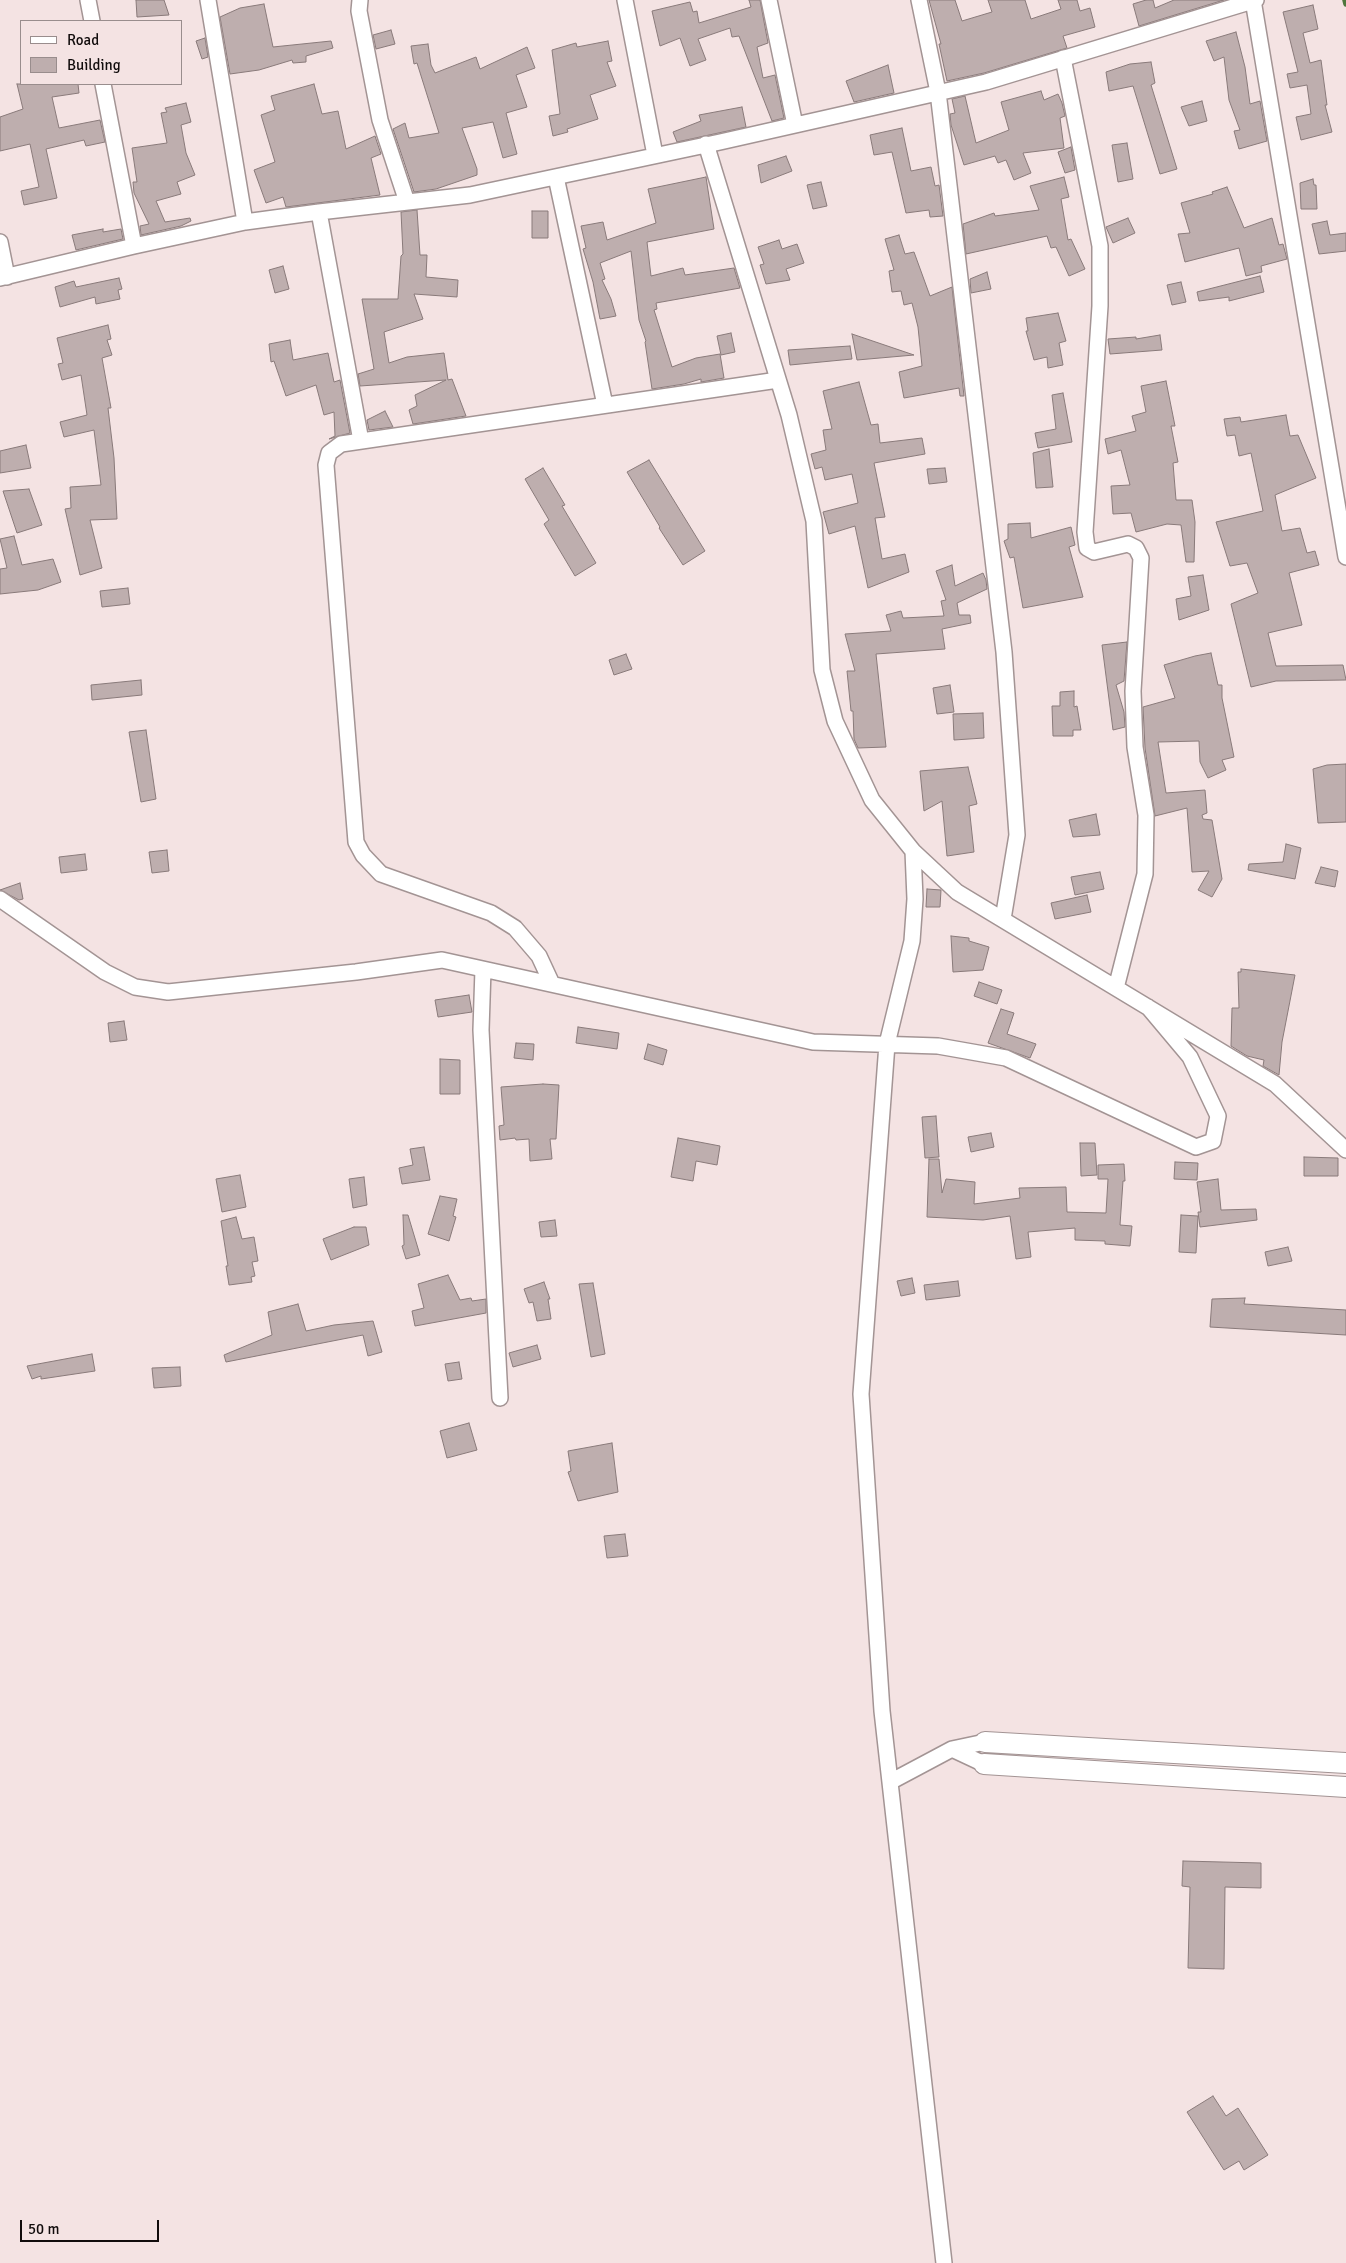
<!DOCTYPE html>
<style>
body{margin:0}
#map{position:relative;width:1346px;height:2263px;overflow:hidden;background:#f4e3e3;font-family:Signika,sans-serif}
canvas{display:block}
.legend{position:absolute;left:20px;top:20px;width:162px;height:65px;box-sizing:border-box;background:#f4e3e3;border:1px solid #998d8d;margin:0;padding:6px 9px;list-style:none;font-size:15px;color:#110c0c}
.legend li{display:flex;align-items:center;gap:10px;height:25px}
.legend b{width:25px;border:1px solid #998d8d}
.scale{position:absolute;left:20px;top:2220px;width:139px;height:22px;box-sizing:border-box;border:2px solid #110c0c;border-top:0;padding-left:6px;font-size:15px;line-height:18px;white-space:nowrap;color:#110c0c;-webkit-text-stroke:4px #f4e3e3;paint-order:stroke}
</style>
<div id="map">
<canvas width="1346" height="2263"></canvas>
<ul class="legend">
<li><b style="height:6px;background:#fff"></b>Road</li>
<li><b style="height:14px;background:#beaeae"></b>Building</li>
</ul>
<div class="scale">50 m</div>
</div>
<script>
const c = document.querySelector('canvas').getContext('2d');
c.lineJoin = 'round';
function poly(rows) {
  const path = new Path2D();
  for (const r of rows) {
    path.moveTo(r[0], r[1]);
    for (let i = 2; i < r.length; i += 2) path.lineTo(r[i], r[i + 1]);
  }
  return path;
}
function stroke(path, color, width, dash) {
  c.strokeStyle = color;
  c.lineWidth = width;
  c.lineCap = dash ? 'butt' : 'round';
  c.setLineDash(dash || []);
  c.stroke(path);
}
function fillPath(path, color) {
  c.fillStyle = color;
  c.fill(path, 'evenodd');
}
const stream = poly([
 [1345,0,1346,4]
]);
const building = poly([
 [136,0,164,0,169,15,137,17,136,0],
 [749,0,760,0,768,43,757,47,763,78,775,75,784,118,772,121,739,36,732,37,730,28,698,39,706,60,690,66,680,38,660,46,652,11,690,2,693,12,697,11,699,23,751,7,749,0],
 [929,0,955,0,962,21,992,12,988,0,1025,0,1031,19,1061,9,1058,0,1077,0,1080,11,1090,8,1095,27,1063,36,1067,48,984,73,947,81,939,44,941,44,929,0],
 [1146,0,1153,0,1155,8,1174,0,1224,0,1139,26,1133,4,1146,0],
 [264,4,273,47,331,41,333,48,306,56,306,62,293,63,292,60,259,70,230,74,220,17,240,8,264,4],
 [1313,5,1318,29,1303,33,1310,63,1321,60,1327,105,1325,105,1332,132,1301,140,1296,117,1311,114,1307,85,1290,88,1287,74,1298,72,1283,12,1313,5],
 [391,30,395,44,376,49,373,35,391,30],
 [1236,32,1245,67,1250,104,1260,101,1267,141,1239,149,1234,131,1240,130,1229,100,1224,57,1214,61,1206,41,1236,32],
 [205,38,208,57,202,59,196,41,205,38],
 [608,41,612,61,607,62,616,86,590,95,598,119,567,129,568,132,553,136,549,116,560,114,552,50,576,43,577,47,608,41],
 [428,44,431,65,435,73,476,57,480,69,527,47,535,68,516,75,527,107,506,113,517,154,503,158,493,122,462,128,477,169,477,175,436,189,414,192,393,129,405,123,409,138,439,133,417,63,414,64,411,46,428,44],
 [1151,62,1155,83,1151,85,1177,169,1160,174,1133,86,1109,91,1106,72,1130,64,1151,62],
 [888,65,894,93,854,102,846,81,888,65],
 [17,84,78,84,79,93,52,97,59,128,100,120,105,142,86,146,84,140,46,149,57,198,24,205,21,191,39,187,30,144,0,151,0,117,23,109,17,84],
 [314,84,322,114,338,111,346,149,375,136,381,154,371,158,380,195,286,207,283,197,266,203,254,170,275,162,261,115,275,110,271,96,314,84],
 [1041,91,1044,100,1058,94,1062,103,1065,116,1060,118,1064,148,1023,153,1031,173,1014,180,1006,160,998,163,995,156,964,165,951,125,950,114,955,113,952,99,965,96,976,143,1009,130,1001,102,1041,91],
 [1202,101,1207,121,1189,126,1181,107,1202,101],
 [186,103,191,122,181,125,186,153,195,175,177,182,181,194,156,201,165,222,190,218,191,221,181,226,141,235,140,226,149,224,134,193,133,182,137,182,132,148,167,143,161,113,167,112,165,108,186,103],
 [742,107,746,127,677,142,673,132,701,121,699,115,742,107],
 [902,128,911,171,931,167,935,186,939,185,943,216,930,217,929,210,906,213,892,152,874,155,870,135,902,128],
 [1127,143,1133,179,1118,182,1112,145,1127,143],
 [1071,147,1075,170,1065,173,1058,152,1071,147],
 [786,156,792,171,761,183,758,165,786,156],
 [706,177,714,229,647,242,651,276,683,268,685,275,734,268,740,288,656,303,657,309,654,310,672,367,696,358,720,354,724,378,701,382,701,379,684,384,652,389,645,342,646,341,639,320,631,251,600,263,605,279,602,280,611,299,616,316,600,319,593,282,583,249,586,248,581,226,603,222,607,240,656,223,648,189,706,177],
 [1064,177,1069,197,1061,199,1068,240,1071,239,1085,269,1069,276,1056,247,1051,248,1047,236,966,254,963,224,994,213,995,216,1039,210,1030,186,1064,177],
 [1313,179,1314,185,1316,185,1317,209,1301,209,1300,183,1313,179],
 [821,182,827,206,813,209,807,185,821,182],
 [1227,187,1244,228,1272,218,1279,245,1283,244,1287,259,1261,266,1262,272,1246,276,1239,248,1185,262,1178,234,1190,233,1181,203,1213,194,1212,192,1227,187],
 [417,210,420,255,427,255,426,277,458,280,457,297,414,294,423,319,384,332,389,363,407,357,444,353,448,380,452,379,466,416,413,424,409,410,417,406,415,395,446,380,360,386,358,374,374,369,362,299,398,299,401,256,403,254,401,212,417,210],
 [532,211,548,211,548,238,532,238,532,211],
 [1128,218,1135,233,1113,243,1106,227,1128,218],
 [1327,221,1330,235,1346,233,1346,251,1319,254,1312,224,1327,221],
 [103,229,103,232,121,229,123,239,76,250,72,235,103,229],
 [899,235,905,254,914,252,930,296,952,287,964,396,960,396,959,388,904,398,899,372,922,366,918,327,912,303,904,305,901,291,892,292,889,271,894,270,885,239,899,235],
 [779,240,782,249,797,244,804,263,786,269,790,280,766,284,760,265,764,264,758,247,779,240],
 [283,266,289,289,275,293,269,270,283,266],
 [987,272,991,289,971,293,970,279,987,272],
 [1260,276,1264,292,1229,301,1229,297,1199,301,1197,292,1260,276],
 [119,278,122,289,118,290,120,299,96,304,95,297,60,307,55,287,74,281,76,287,119,278],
 [1181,282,1186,302,1172,305,1167,285,1181,282],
 [1058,313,1066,341,1059,343,1063,365,1048,368,1047,357,1034,360,1026,331,1028,331,1026,318,1058,313],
 [108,325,111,339,107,340,112,355,102,358,111,408,108,408,114,458,117,519,90,520,102,568,80,575,65,509,71,508,70,487,101,485,94,430,64,437,60,422,87,415,81,375,62,380,58,364,63,363,57,338,108,325],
 [731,333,735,352,721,355,717,336,731,333],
 [852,334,914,355,857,360,852,334],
 [1160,335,1162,350,1110,354,1108,339,1136,337,1136,339,1160,335],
 [290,340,293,360,328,353,334,382,340,380,350,433,329,439,335,436,334,412,324,415,316,385,286,396,274,361,271,362,269,344,290,340],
 [850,346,852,359,790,365,788,350,850,346],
 [1166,381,1175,426,1171,426,1178,462,1173,463,1176,500,1192,500,1195,522,1194,562,1186,562,1181,525,1167,524,1136,532,1131,513,1113,514,1111,486,1130,485,1121,450,1108,454,1105,439,1136,431,1132,416,1146,412,1141,386,1166,381],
 [859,382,871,425,878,424,880,443,922,438,925,454,874,463,885,517,875,518,882,559,905,554,909,572,868,588,855,526,829,534,823,512,858,503,852,474,825,480,822,467,815,469,811,454,826,450,823,430,832,429,823,391,859,382],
 [1063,393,1072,442,1038,448,1035,433,1056,429,1052,395,1063,393],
 [385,411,393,427,369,430,367,420,385,411],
 [1286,415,1290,436,1298,435,1316,478,1275,495,1282,531,1300,528,1307,553,1315,551,1319,565,1289,573,1302,625,1268,633,1276,666,1343,665,1346,680,1276,681,1251,687,1231,604,1258,593,1247,563,1230,566,1216,522,1263,511,1251,453,1239,456,1235,435,1227,436,1224,419,1240,417,1241,422,1286,415],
 [26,445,31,468,0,473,0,451,26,445],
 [1049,449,1053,487,1036,488,1033,453,1049,449],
 [649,460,705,551,683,565,659,528,660,527,627,472,649,460],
 [543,468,565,505,562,506,596,563,575,576,544,524,549,520,525,479,543,468],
 [945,468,947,482,929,484,927,469,945,468],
 [29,489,42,525,17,533,3,491,29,489],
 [1030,523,1031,538,1071,527,1075,545,1069,547,1083,597,1023,608,1014,557,1010,558,1004,541,1008,539,1008,524,1030,523],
 [14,536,22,565,53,559,61,582,38,590,0,594,0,569,7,568,0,539,14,536],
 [952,565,955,586,983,573,986,580,987,589,957,603,959,615,970,615,971,623,942,629,945,649,876,654,886,747,858,748,854,739,853,711,851,711,847,671,855,671,845,634,891,631,886,615,901,611,903,618,944,616,941,601,946,600,936,571,952,565],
 [1203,575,1209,610,1179,620,1176,599,1191,596,1188,577,1203,575],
 [128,588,130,604,102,607,100,591,128,588],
 [1127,642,1124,681,1116,685,1124,712,1125,727,1113,730,1102,645,1127,642],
 [1211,653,1218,685,1222,685,1222,698,1234,757,1222,760,1226,770,1208,778,1200,762,1199,741,1158,742,1166,793,1205,790,1207,813,1202,815,1203,819,1212,820,1222,879,1212,897,1198,890,1209,871,1192,872,1187,808,1155,816,1145,748,1143,707,1175,698,1164,665,1195,656,1211,653],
 [626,654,632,669,614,675,609,660,626,654],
 [141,680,142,695,92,700,91,685,141,680],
 [950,685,954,712,937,714,933,688,950,685],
 [1074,691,1074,707,1077,706,1081,730,1073,730,1073,736,1053,736,1052,706,1060,706,1060,692,1074,691],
 [983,713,984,738,954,740,953,714,983,713],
 [146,730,156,799,141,802,129,732,146,730],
 [1346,764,1346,822,1318,823,1313,769,1327,765,1346,764],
 [968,767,977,804,969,806,974,852,947,856,942,801,924,811,920,771,968,767],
 [1096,814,1100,835,1073,837,1069,820,1096,814],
 [1286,844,1301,848,1295,879,1248,870,1249,864,1283,862,1286,844],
 [167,850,169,871,152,873,149,852,167,850],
 [85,854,87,870,61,873,59,857,85,854],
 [1321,867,1338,871,1335,887,1315,883,1321,867],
 [1100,872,1104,889,1075,895,1071,877,1100,872],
 [20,883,23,899,19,900,0,890,20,883],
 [927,889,941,890,940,907,926,907,927,889],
 [1087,895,1091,912,1055,919,1051,903,1087,895],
 [951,936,969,938,969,941,989,947,983,970,953,972,951,936],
 [1241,969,1295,975,1282,1042,1279,1075,1263,1066,1264,1060,1247,1056,1231,1046,1232,1008,1239,1008,1238,972,1241,972,1241,969],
 [979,982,1002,990,997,1004,974,996,979,982],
 [469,995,472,1012,438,1017,435,1000,469,995],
 [1001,1009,1014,1013,1007,1034,1036,1044,1030,1058,988,1043,1001,1009],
 [124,1021,127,1040,110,1042,108,1023,124,1021],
 [578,1027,619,1033,617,1049,576,1043,578,1027],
 [516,1043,534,1044,533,1060,514,1058,516,1043],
 [648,1044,667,1050,663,1065,644,1059,648,1044],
 [440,1059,460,1060,460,1094,440,1094,440,1059],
 [543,1084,559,1085,556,1139,550,1139,552,1159,530,1161,529,1139,516,1140,515,1138,500,1140,499,1126,504,1125,501,1087,543,1084],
 [936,1116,939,1157,925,1158,922,1117,936,1116],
 [991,1133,994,1147,971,1152,968,1137,991,1133],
 [678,1138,720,1146,717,1165,696,1161,693,1181,671,1177,678,1138],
 [1080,1143,1095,1143,1097,1175,1081,1176,1080,1143],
 [424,1147,430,1180,402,1184,399,1168,413,1165,410,1149,424,1147],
 [1304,1157,1338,1158,1338,1176,1304,1176,1304,1157],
 [929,1159,939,1159,942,1193,946,1179,975,1182,974,1204,1020,1198,1019,1188,1066,1187,1067,1212,1106,1213,1108,1179,1098,1179,1098,1165,1124,1164,1125,1181,1123,1181,1120,1225,1132,1226,1130,1246,1105,1244,1105,1241,1075,1240,1075,1228,1028,1232,1031,1257,1016,1259,1010,1216,983,1220,927,1217,929,1159],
 [1175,1162,1198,1163,1197,1180,1174,1179,1175,1162],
 [240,1175,246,1207,222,1212,216,1179,240,1175],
 [364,1177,367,1205,353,1208,349,1179,364,1177],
 [1218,1179,1221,1210,1256,1209,1257,1220,1200,1227,1198,1212,1201,1212,1197,1182,1218,1179],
 [440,1196,457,1199,453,1216,456,1217,449,1241,428,1234,440,1196],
 [403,1215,408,1215,420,1255,406,1259,402,1246,404,1245,403,1215],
 [1181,1215,1198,1216,1196,1253,1179,1252,1181,1215],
 [236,1217,242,1239,254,1237,258,1261,252,1262,255,1276,251,1277,252,1282,229,1285,226,1266,228,1266,221,1221,236,1217],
 [555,1220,557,1236,541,1237,539,1222,555,1220],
 [354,1227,366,1227,369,1245,331,1260,323,1239,354,1227],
 [1288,1247,1292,1261,1268,1266,1265,1252,1288,1247],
 [448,1275,460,1300,471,1298,472,1301,486,1299,486,1313,415,1326,412,1311,424,1308,418,1284,448,1275],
 [912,1278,915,1293,901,1296,897,1281,912,1278],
 [958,1281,960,1296,926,1300,924,1285,958,1281],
 [544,1282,550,1299,548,1299,551,1319,537,1321,533,1302,529,1303,524,1289,544,1282],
 [593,1283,605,1354,591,1357,579,1284,593,1283],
 [1245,1298,1244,1304,1346,1310,1346,1335,1210,1327,1212,1299,1245,1298],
 [298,1304,306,1331,334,1325,373,1321,382,1352,368,1356,363,1335,226,1362,224,1355,272,1335,268,1312,298,1304],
 [537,1345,541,1359,513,1367,509,1353,537,1345],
 [92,1354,95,1371,41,1379,41,1376,32,1379,27,1366,92,1354],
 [459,1362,462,1379,448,1381,445,1364,459,1362],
 [180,1367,181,1386,154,1388,152,1368,180,1367],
 [469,1423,477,1450,447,1458,440,1431,469,1423],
 [612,1443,618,1492,578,1501,568,1472,571,1471,568,1451,612,1443],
 [625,1534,628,1556,607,1558,604,1536,625,1534],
 [1183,1861,1261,1863,1261,1888,1225,1887,1224,1969,1188,1968,1190,1887,1182,1886,1183,1861],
 [1213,2096,1226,2116,1238,2108,1268,2155,1244,2170,1239,2161,1224,2170,1187,2112,1213,2096]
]);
const street = poly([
 [88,0,92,21],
 [208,0,245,222],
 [360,0,359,11,380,120,407,202],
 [625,0,655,155],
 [769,0,795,125],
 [919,0,938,92,1004,652,1017,835,1003,919],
 [1253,0,1346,557],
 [1063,58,1100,246,1100,306,1085,532,1087,548,1094,552,1128,544,1136,548,1141,558,1133,691,1135,747,1146,815,1145,874,1116,988],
 [103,84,134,246],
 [706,144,789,415,814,521,822,670,835,721,872,800,913,851,957,892,1275,1084,1346,1150],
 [556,177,605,405],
 [319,212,361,441],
 [0,242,7,277],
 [0,278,134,246,245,222,319,212,470,195,720,142,986,82,1256,0],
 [913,851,915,899,912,941,887,1044,861,1394,882,1711,944,2263],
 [0,899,105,972,135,987,168,992,356,972,442,960,813,1042,938,1046,1006,1058,1196,1147,1213,1141,1218,1116,1190,1057,1148,1007],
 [483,969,481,1030,500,1398],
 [552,984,539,956,515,928,491,913,381,874,363,855,356,842,326,465,329,453,341,444,778,380],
 [984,1764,952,1749,985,1742],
 [890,1782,952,1749]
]);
const secondary = poly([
 [985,1742,1346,1763],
 [984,1764,1346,1787]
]);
stroke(stream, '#50763c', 5.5);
fillPath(building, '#beaeae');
stroke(building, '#897a7a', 1);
stroke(street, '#a39494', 18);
stroke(secondary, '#a39494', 22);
stroke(street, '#fff', 15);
stroke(secondary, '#fff', 20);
</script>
